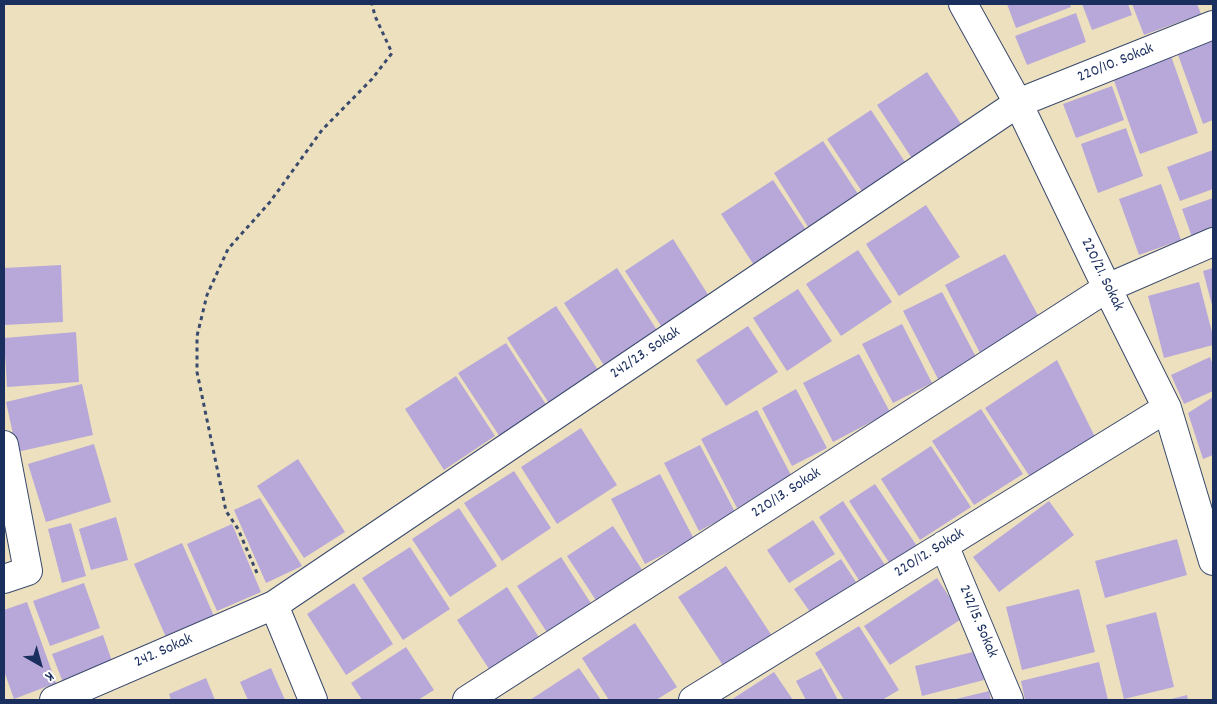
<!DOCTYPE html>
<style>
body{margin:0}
#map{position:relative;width:1217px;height:704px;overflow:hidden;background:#ede0be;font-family:Dekko,sans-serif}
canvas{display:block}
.frame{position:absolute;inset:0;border:5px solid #1b2f5e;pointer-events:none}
.north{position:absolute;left:15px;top:639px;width:50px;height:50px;-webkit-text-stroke:4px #fff;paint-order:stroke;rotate:142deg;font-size:14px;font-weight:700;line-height:20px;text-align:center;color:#1b2f5e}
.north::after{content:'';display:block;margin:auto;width:18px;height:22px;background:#1b2f5e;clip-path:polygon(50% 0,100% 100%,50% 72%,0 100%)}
</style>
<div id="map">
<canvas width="1217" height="704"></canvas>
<div class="frame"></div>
<div class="north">K</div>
</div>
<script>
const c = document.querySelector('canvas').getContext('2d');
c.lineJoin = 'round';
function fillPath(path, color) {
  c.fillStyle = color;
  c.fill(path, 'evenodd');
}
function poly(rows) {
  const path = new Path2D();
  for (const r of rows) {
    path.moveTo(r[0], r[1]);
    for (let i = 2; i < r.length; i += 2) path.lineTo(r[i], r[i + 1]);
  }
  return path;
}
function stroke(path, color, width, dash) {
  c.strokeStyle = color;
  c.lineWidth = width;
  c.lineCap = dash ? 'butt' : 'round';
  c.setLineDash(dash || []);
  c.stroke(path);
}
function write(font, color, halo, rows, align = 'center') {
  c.font = font + ' Dekko,sans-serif';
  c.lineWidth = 4.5;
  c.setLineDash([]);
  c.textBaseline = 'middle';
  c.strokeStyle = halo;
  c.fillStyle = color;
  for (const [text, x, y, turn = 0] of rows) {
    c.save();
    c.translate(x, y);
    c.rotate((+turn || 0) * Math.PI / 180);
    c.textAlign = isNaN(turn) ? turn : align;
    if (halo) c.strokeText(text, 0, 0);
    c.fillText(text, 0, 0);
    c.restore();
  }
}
const building = poly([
 [1007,4,1070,4,1071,7,1016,28],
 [1082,4,1128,4,1132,15,1092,30],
 [1132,4,1197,4,1201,14,1144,35],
 [1076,13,1086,42,1027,65,1015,36],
 [1213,38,1213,120,1203,124,1177,52],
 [1170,53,1198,133,1140,154,1112,75],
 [927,72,965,130,915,163,877,105],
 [1112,86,1124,120,1076,138,1063,104],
 [871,110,909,168,865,196,827,139],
 [1126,128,1143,176,1098,193,1081,144],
 [823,141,862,200,812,233,774,173],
 [1213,150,1213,189,1180,201,1167,167],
 [773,180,810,236,757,270,721,214],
 [1161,184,1181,240,1139,255,1119,199],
 [1213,198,1213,229,1192,237,1182,209],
 [926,205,960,257,899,296,866,244],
 [673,239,712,301,665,332,625,271],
 [858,250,892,302,841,336,806,284],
 [1005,254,1041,321,980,353,945,285],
 [61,265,63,322,4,325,4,268],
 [617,268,660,335,607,370,564,303],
 [1213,268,1213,309,1203,271],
 [1199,282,1213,336,1213,345,1164,358,1148,296],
 [798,289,832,341,787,371,753,318],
 [942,292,977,359,938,379,903,311],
 [556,306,602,376,552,408,507,338],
 [902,324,932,383,893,403,862,344],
 [748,326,778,372,726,406,696,360],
 [76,332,79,382,7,387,4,338],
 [506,343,547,406,500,437,458,373],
 [859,354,890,412,833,442,803,383],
 [1210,357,1213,365,1213,391,1184,404,1171,375],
 [1057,360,1097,441,1034,483,985,408],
 [456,376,495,436,444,470,405,409],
 [82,384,93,435,17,452,6,402],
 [796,389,827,448,792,466,762,408],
 [1213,397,1213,455,1203,459,1188,413],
 [981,409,1023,474,974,505,932,441],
 [757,410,793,479,737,508,701,439],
 [581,428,617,485,557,524,521,467],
 [94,444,111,502,46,522,28,464],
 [700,445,735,512,699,531,664,463],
 [931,446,971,507,920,540,881,479],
 [298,459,345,532,304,558,257,486],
 [514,471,551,528,502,561,464,503],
 [660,474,694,539,645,564,611,499],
 [875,484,919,549,892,567,849,501],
 [260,498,302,566,266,583,234,510],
 [843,501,887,568,862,585,819,517],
 [1049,501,1074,535,999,592,973,557],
 [459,508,497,566,450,597,412,539],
 [116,517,128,560,91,570,79,529],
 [813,520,835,554,789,583,767,550],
 [71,523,86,576,62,583,48,529],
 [232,524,261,592,217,611,187,544],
 [613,526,647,577,601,608,567,556],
 [1177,539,1187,575,1105,598,1095,561],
 [182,543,217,623,169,644,134,564],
 [410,547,450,609,403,640,362,578],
 [561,557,594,608,550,637,517,586],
 [841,559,856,582,810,612,794,589],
 [726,566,772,636,724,667,678,597],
 [937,578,963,618,890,665,864,626],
 [84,583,100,628,50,646,33,601],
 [354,583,393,644,346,675,307,614],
 [507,587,542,642,493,675,457,620],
 [1079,589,1095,652,1022,670,1006,607],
 [27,602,56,683,14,699,4,671,4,610],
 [1156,612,1174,687,1124,699,1106,625],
 [635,623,677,687,656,700,609,700,582,658],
 [859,626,899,690,882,700,844,700,815,653],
 [103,635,114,667,64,685,52,654],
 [406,647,434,690,418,700,362,700,351,683],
 [977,651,984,680,922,696,915,666],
 [1099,662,1108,700,1025,700,1021,681],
 [271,668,285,700,248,700,240,682],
 [579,668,601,700,530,700],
 [821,668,838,700,806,700,796,681],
 [774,672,793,700,731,700],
 [206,678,215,700,171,700,169,694],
 [989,691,991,700,952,700],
 [1187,695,1188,700,1167,700]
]);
const path = poly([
 [257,573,238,529,226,511,197,372,197,336,207,295,228,249,270,202,322,130,372,79,392,53,375,16,372,4]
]);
const minor = poly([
 [963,4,1018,103,1107,288,1167,408,1213,561],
 [4,445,28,571,4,579],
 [944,545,1009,700],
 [274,605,313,700],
 [54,700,274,605,1018,103,1213,25],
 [467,700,1107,288,1213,242],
 [693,700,1167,408]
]);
const streetNames = [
 ["220/10. Sokak",1116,64,-22],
 ["220/21. Sokak",1101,275,64],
 ["242/23. Sokak",646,354,-34],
 ["220/13. Sokak",787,494,-33],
 ["220/12. Sokak",930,554,-32],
 ["242/15. Sokak",977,622,67],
 ["242. Sokak",164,652,-24]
];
fillPath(building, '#b7a8d9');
stroke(minor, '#3a4a6c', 30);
stroke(path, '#3a4a6c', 3, [4, 4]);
stroke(minor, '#fff', 28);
write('16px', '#1b2f5e', '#fff', streetNames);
</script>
